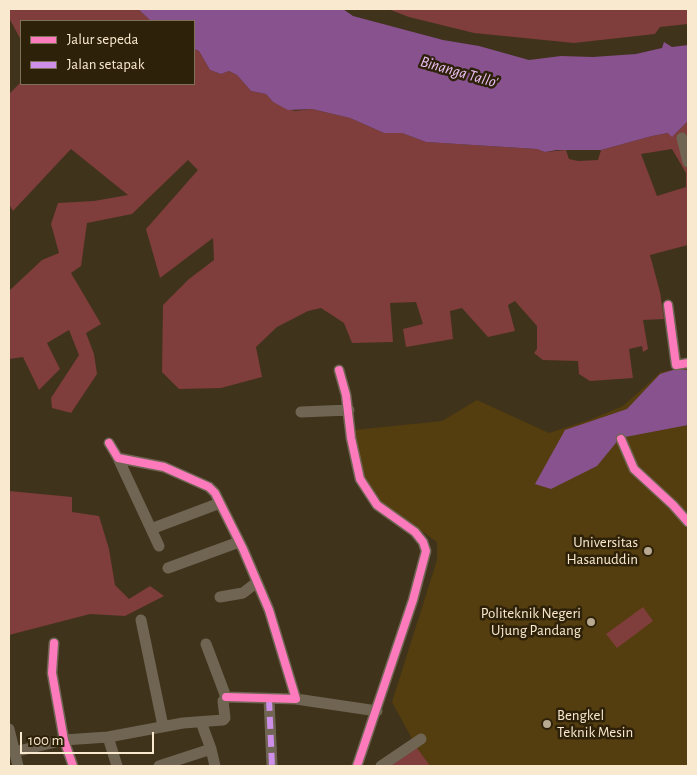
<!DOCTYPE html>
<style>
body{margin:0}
#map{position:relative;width:697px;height:775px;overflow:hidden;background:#3f331c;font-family:"Alegreya Sans",sans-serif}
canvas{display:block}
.frame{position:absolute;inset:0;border:10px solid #f9e9ce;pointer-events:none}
.legend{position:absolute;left:20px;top:20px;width:175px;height:65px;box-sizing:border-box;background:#2d210a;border:1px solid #7f7158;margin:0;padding:6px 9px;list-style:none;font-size:15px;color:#f9e9ce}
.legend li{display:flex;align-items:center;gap:10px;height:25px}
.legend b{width:25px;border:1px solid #7f7158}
.scale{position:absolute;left:20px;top:732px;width:134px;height:22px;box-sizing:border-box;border:2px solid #f9e9ce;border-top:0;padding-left:6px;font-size:15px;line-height:18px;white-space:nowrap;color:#f9e9ce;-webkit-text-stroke:4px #2d210a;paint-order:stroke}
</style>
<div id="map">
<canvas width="697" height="775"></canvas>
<div class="frame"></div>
<ul class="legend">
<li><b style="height:6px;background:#fd7abc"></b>Jalur sepeda</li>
<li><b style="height:6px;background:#ce8fe9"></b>Jalan setapak</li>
</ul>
<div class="scale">100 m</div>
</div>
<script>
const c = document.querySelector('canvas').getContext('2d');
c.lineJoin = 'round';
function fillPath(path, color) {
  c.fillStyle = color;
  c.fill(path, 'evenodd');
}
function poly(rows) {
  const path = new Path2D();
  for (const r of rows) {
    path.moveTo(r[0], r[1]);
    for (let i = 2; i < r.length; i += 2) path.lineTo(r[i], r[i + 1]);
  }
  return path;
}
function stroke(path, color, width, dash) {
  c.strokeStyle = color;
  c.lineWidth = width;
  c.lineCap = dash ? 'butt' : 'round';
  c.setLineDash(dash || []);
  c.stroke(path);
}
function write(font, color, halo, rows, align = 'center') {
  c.font = font + ' "Alegreya Sans",sans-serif';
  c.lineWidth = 5;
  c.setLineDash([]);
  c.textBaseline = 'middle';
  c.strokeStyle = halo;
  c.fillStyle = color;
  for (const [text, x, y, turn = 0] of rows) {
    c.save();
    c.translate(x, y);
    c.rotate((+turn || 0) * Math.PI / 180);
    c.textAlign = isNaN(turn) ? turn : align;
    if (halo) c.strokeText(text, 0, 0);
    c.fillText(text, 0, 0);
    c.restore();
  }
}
const built = poly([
 [688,367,688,766,388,766,417,748,392,702,437,560,437,542,376,499,366,484,354,430,442,421,477,400,549,433,589,420,623,406,661,372]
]);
const green = poly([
 [9,9,138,9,151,21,21,21,21,40,9,18],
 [388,9,688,9,688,24,660,27,655,34,574,43,474,33,409,17],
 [194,49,199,51,210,70,221,74,229,71,237,75,251,91,266,94,273,102,294,111,312,109,350,118,384,133,402,133,426,142,537,149,545,152,566,150,569,159,578,161,598,160,601,150,652,136,669,133,673,136,688,121,688,245,650,255,660,292,664,319,643,320,648,349,643,352,642,346,629,349,633,378,590,381,579,374,578,361,543,360,534,353,537,349,537,326,515,301,508,305,515,331,488,337,462,308,450,311,453,339,406,347,403,329,423,324,416,302,390,303,393,342,352,343,344,323,321,308,308,311,277,327,256,347,262,377,221,388,179,389,162,372,163,305,189,279,214,260,213,238,160,278,146,229,198,170,188,160,132,214,87,223,81,266,71,273,101,324,86,333,94,354,97,374,71,413,52,408,51,398,79,355,69,330,47,343,60,369,39,390,23,357,9,359,9,291,42,260,59,253,51,224,58,203,94,201,128,195,71,149,13,211,9,204,9,94,21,82,194,84],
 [672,149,686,173,686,187,657,196,641,154],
 [9,491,72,497,72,512,99,516,109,549,115,585,129,599,150,586,164,596,125,616,90,614,9,635],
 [643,607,653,621,617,648,606,634],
 [417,748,430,766,388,766]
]);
const water = poly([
 [138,9,343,9,353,16,443,40,479,46,529,60,561,56,593,57,636,54,662,48,664,42,672,47,688,45,688,121,672,137,668,133,652,136,601,150,557,150,545,152,537,149,426,142,402,133,384,133,350,118,312,109,288,110,273,102,266,94,251,91,237,75,229,71,221,74,210,70,199,51,194,49,194,21,151,21],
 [676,369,688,370,688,425,620,438,597,466,551,489,535,484,565,430,627,409,660,374]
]);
const minor = poly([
 [682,138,688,162],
 [668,305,676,365,688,363],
 [339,370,346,395,351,438,360,479,377,505,415,532,423,542,426,551,413,600,357,766],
 [301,412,349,410],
 [621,439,634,469,673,505,688,522],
 [109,443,118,458,164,467,209,487,215,493,243,549,269,610,296,699,226,697],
 [118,458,159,546],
 [151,529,220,503],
 [168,568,239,542],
 [220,597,243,593,257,582],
 [141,620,163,726],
 [54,643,52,673,64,740,73,766],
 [269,699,272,766],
 [296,699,377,711],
 [201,722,211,749,215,766],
 [9,729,18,766],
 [108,737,117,766],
 [14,752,64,740,108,737,183,723,223,720,225,718,223,701,226,697,206,644],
 [159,766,211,749],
 [381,766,421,739]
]);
const quiet = poly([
 [269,699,272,766]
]);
const cycleway = poly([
 [668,305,676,365,688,363],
 [339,370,346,395,351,438,360,479,377,505,415,532,423,542,426,551,413,600,357,766],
 [621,439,634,469,673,505,688,522],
 [109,443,118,458,164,467,209,487,215,493,243,549,269,610,296,699,226,697],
 [54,643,52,673,64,740,73,766]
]);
const markers = [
 [648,551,5,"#b8a990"],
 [591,622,5,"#b8a990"],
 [547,724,5,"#b8a990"]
];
const poiNames = [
 ["Universitas",638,542],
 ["Hasanuddin",638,559],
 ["Politeknik Negeri",581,613],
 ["Ujung Pandang",581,630],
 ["Bengkel",557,715,"left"],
 ["Teknik Mesin",557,732,"left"]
];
const waterNames = [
 ["Binanga Tallo'",459,72,16]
];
fillPath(built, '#543d0e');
fillPath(green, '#7f3d3b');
fillPath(water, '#88528f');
stroke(minor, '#6f6552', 11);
stroke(quiet, '#ce8fe9', 6, [12, 6]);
stroke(cycleway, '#fd7abc', 8);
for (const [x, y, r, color] of markers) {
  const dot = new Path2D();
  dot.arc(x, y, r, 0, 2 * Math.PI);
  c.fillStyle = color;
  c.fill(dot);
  stroke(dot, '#2d210a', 2);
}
write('15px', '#f9e9ce', '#2d210a', poiNames, 'right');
write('italic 16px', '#efc0f7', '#2d210a', waterNames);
</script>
